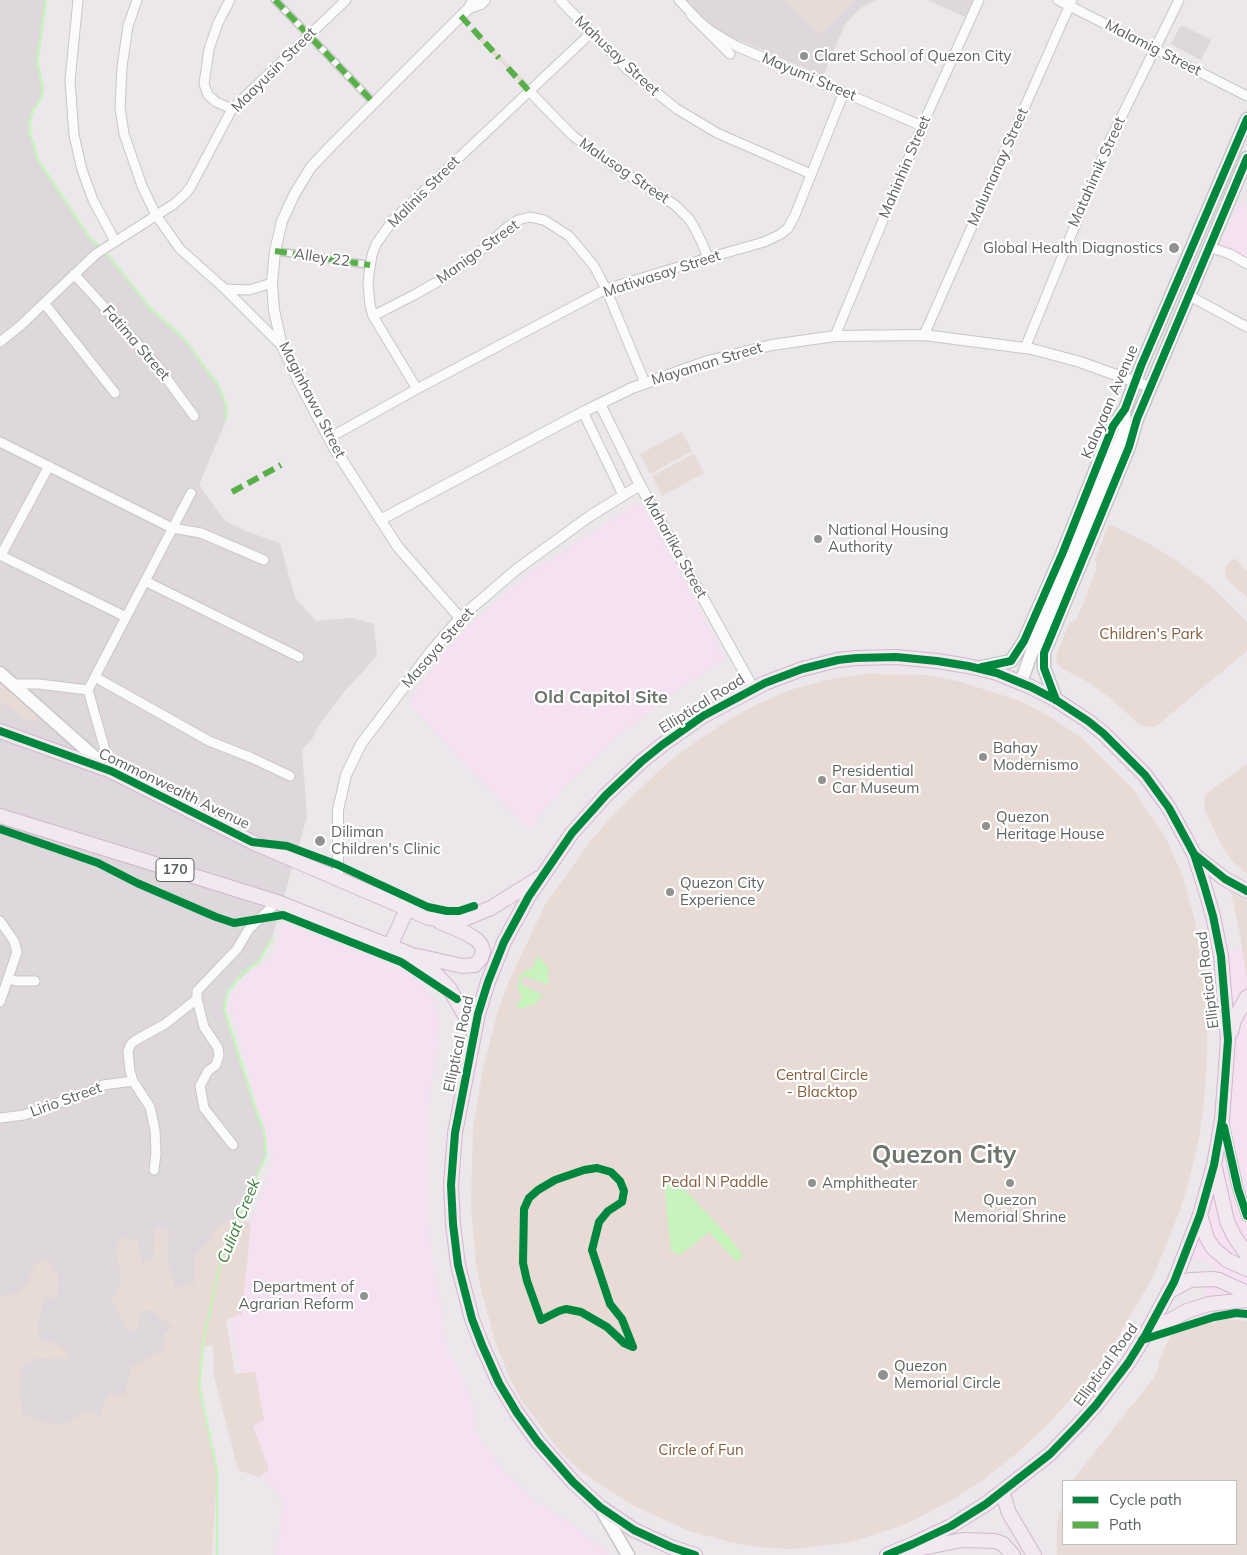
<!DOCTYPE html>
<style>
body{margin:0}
#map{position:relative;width:1247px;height:1555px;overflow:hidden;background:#ece7eb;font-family:Mulish,sans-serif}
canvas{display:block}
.legend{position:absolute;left:1062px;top:1480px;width:175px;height:65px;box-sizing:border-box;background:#fff;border:1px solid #bec1be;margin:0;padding:6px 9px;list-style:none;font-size:15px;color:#5d645d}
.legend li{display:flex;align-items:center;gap:10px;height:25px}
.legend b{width:25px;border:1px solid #bec1be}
</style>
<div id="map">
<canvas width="1247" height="1555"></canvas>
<ul class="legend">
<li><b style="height:6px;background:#00873e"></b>Cycle path</li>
<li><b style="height:6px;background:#58b049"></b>Path</li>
</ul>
</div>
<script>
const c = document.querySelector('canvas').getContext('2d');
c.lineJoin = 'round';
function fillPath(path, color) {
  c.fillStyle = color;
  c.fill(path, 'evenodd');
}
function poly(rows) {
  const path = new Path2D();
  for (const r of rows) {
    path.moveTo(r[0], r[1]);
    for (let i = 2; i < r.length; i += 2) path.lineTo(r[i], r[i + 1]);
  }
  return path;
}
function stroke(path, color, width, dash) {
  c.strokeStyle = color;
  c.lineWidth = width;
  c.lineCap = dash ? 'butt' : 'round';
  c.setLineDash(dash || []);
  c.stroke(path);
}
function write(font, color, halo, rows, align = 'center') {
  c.font = font + ' Mulish,sans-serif';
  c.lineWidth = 4.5;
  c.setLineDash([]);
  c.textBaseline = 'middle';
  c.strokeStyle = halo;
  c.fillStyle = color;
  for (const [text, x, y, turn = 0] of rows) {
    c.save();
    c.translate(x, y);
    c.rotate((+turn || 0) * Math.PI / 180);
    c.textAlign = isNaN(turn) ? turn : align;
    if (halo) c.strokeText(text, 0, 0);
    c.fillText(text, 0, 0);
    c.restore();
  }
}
const commercial = poly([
 [1239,202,1247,206,1247,259,1221,245],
 [641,502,725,658,678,690,618,736,567,784,529,829,454,753,409,702,444,653,468,627,532,571],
 [283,922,399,968,418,981,431,996,438,1013,439,1022,436,1054,428,1104,428,1225,435,1279,442,1312,445,1344,465,1384,476,1413,474,1431,503,1471,540,1505,569,1522,610,1555,274,1555,280,1530,283,1500,265,1478,232,1329,251,1223,273,1161,229,999,254,971,273,957],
 [1247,945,1247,1555,1057,1555,1057,1526,1063,1500,1063,1544,1236,1544,1236,1481,1072,1481,1153,1379,1158,1371,1159,1361,1171,1335,1192,1326,1216,1267,1186,1254,1222,1120,1221,956]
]);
const industrial = poly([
 [1181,25,1211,40,1201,60,1171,44]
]);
const education = poly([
 [0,0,46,0,37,62,43,89,40,101,33,110,29,125,30,133,38,160,89,237,108,255,150,308,184,339,218,385,227,407,226,420,199,485,225,521,248,532,280,543,295,598,316,621,352,618,374,624,377,656,344,692,318,727,312,739,302,750,307,817,272,938,258,962,227,991,224,1009,257,1114,264,1131,266,1155,222,1257,204,1337,199,1385,217,1471,0,1555],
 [684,0,876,0,859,9,844,26,823,76,729,36,710,25],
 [928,0,973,0,965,17]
]);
const green = poly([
 [785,0,854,0,820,34],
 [473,28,528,84,525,87,470,31],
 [682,432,692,451,650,474,640,454],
 [694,454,704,473,662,496,652,476],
 [1109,524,1150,544,1180,563,1212,587,1247,622,1247,651,1155,727,1141,726,1109,697,1086,681,1061,668,1056,662,1057,654,1069,623,1077,619,1097,568,1095,559],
 [1234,559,1236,559,1247,571,1247,597,1226,579,1225,568,1229,562],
 [869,674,925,675,958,681,1020,701,1049,716,1083,739,1132,788,1166,838,1174,856,1183,878,1195,921,1204,977,1207,1027,1207,1053,1204,1102,1199,1138,1189,1181,1179,1212,1153,1277,1112,1347,1088,1379,1050,1422,1017,1453,983,1480,952,1500,908,1523,851,1542,839,1544,791,1549,757,1547,730,1542,690,1531,638,1508,610,1491,579,1470,559,1450,522,1401,509,1377,496,1343,482,1294,476,1264,471,1205,473,1130,483,1068,499,1008,509,981,545,905,592,839,614,814,665,765,698,740,735,716,756,705,790,690,836,678],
 [0,683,37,716,36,721,31,723,0,701],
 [1247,764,1247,874,1232,861,1220,842,1205,811,1204,799,1207,793],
 [1231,892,1247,901,1247,979,1239,929],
 [231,1219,251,1223,242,1314,226,1320,235,1374,255,1372,264,1420,253,1426,269,1470,259,1477,238,1470,214,1376,213,1345,203,1347,199,1385,217,1471,212,1555,0,1555,0,1297,17,1293,27,1283,35,1265,40,1260,48,1259,59,1277,57,1298,44,1297,38,1322,40,1341,53,1342,69,1352,67,1359,36,1358,23,1365,19,1380,22,1414,44,1423,65,1424,88,1411,100,1417,108,1394,125,1395,131,1367,163,1350,164,1334,173,1328,151,1310,141,1310,138,1329,128,1331,120,1316,111,1300,122,1282,115,1250,121,1238,138,1241,142,1264,153,1258,155,1228,169,1230,167,1260,175,1287,195,1283,195,1256,207,1243,217,1227],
 [1217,1318,1247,1321,1247,1555,1057,1555,1057,1526,1063,1500,1063,1544,1236,1544,1236,1481,1072,1481,1153,1379,1158,1371,1159,1361,1171,1335,1192,1326]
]);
const water = poly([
 [538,955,548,968,549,985,525,976,521,978,522,985,543,995,535,1004,523,1008,516,1008,522,995,518,988,519,977,526,970,532,969],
 [664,1181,673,1181,688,1193,727,1235,743,1256,737,1262,709,1232,680,1255,671,1251]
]);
const stream = poly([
 [46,0,37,62,43,89,40,101,33,110,29,125,30,133,38,160,89,237,98,245],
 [108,255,150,308,184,339,218,385,227,407,226,420],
 [217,1555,217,1471,199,1385,204,1337,222,1257,266,1155,264,1131,257,1114,224,1009,228,991,242,973,258,962,272,938]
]);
const pedestrian = poly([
 [275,0,374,103],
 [275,251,370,265]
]);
const minor = poly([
 [78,0,70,81,74,135,82,170,93,200,115,241],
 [137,0,128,26,122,67,120,108,124,134,142,186,156,215,180,249,225,289,282,346],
 [230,0,218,23,209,49,204,84,208,95,216,102,232,109],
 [560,0,629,71,677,109,717,133,811,174],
 [679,0,696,18],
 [1058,0,1247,96],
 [730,54,691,15,711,31,736,46,922,126],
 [529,91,573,136,611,164,675,205,689,219,694,227,702,243,708,258],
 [1209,247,1230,254,1247,264],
 [74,274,156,364,194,416],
 [226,289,249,290,272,283],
 [1188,295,1247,327],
 [44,303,115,393],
 [373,316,416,294,449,275,476,255,506,228,518,220,530,217,544,220,569,236,594,266,606,289,645,383],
 [924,335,1072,0],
 [835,336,922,126,979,0],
 [0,342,20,326,96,254,174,204,185,194,190,188,232,109,346,0],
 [1025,348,1109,142,1179,0],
 [417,389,373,316,370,305,368,284,369,274,372,255,376,244,394,219,591,33],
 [583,412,623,495],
 [329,438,417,389,606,289,708,258,764,242,781,234,788,228,795,215,844,92],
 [0,442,172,528,201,533,264,560],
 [0,555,126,617],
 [1,555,49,466],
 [145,581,299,657],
 [95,677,209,741,252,758,290,776],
 [13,684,39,684,88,690],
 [111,771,88,690,191,493],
 [0,921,14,941,17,952,0,1002],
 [9,979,16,981,35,981],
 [0,1118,24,1115,84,1094,103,1085,133,1081],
 [233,1145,204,1108,200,1086,208,1071,216,1065,219,1055,218,1048,204,1027,197,999,197,991,237,949,249,929,277,902],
 [154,1170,156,1153,155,1130,150,1107,133,1081,130,1071,128,1051,131,1044,136,1040,165,1024,197,999]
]);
const tertiary = poly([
 [469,8,481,4,485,0],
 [600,404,640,485,753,688],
 [380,520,583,412,632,388,708,361,772,345,835,336,924,335,1032,349,1080,362,1150,387],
 [460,618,398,547,333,446,300,384,282,346,274,310,272,283,275,251,282,221,295,193,311,167,332,145,469,8,473,0],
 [338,878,338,810,346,775,361,744,432,650,460,618,517,569,590,516,640,485],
 [1224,1125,1238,1189,1247,1216]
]);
const secondary = poly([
 [977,668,1011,661,1024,641,1063,552,1113,426,1125,409,1141,366,1247,119],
 [0,673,109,770],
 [1021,682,1034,646,1125,430,1124,411],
 [1056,700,1044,668,1044,653,1129,447,1137,419,1247,158],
 [600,1507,628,1555]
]);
const primary = poly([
 [0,731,111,771,252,842,429,918,448,920,464,919,491,908,539,878],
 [0,816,277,902,410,954,432,970,449,988,474,1031],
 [1194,855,1225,879,1247,891],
 [390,946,407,909],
 [418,956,462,966,475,965,481,958,483,951,481,945,477,940,466,933,440,922],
 [1231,1032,1234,1020,1247,997],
 [1215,1168,1227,1221,1234,1236,1247,1255],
 [1200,1215,1207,1238,1213,1248,1227,1260,1247,1269],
 [1170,1291,1190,1280,1212,1279,1219,1280,1247,1293],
 [1149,1332,1187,1311,1209,1304,1247,1300],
 [1002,1491,1009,1513,1034,1555],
 [912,1550,962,1540,995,1541,1003,1544,1013,1555],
 [695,1555,671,1547,634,1530,600,1507,573,1482,538,1442,517,1413,499,1383,482,1345,472,1319,458,1265,453,1224,451,1185,455,1133,478,1014,488,982,504,942,529,896,572,833,606,795,641,762,662,745,703,716,765,683,802,669,838,660,856,658,896,657,937,661,968,666,997,673,1031,687,1056,700,1088,721,1103,733,1145,775,1169,808,1194,854,1204,885,1213,916,1221,956,1228,1040,1222,1120,1214,1165,1200,1215,1174,1282,1146,1334,1128,1363,1096,1405,1078,1425,1050,1454,986,1504,951,1526,913,1544,887,1555]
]);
const quiet = poly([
 [275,0,374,103],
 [461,16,499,58],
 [508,68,529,91],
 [275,251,370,265],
 [232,492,281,465]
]);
const cycleway = poly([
 [982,667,1011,661,1024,641,1063,552,1113,426,1125,409,1141,366,1247,119],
 [1056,700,1044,668,1044,653,1129,447,1137,419,1247,158],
 [0,731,111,771,252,842,287,846,338,865,428,907,447,911,459,911,474,906],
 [0,829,98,863,137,883,216,917,234,923,283,915,401,962,457,999],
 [1194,854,1225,879,1247,891],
 [1224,1127,1238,1189,1247,1216],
 [597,1168,611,1172,620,1181,624,1191,622,1202,608,1211,599,1222,592,1250,610,1304,622,1319,633,1347,624,1343,607,1327,581,1312,566,1309,559,1311,541,1320,527,1281,523,1263,524,1209,529,1198,538,1190,555,1180,584,1170,597,1168],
 [1142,1340,1214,1317,1236,1313,1247,1314],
 [695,1555,671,1547,634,1530,600,1507,573,1482,538,1442,517,1413,499,1383,482,1345,472,1319,458,1265,453,1224,451,1185,455,1133,478,1014,488,982,504,942,529,896,572,833,606,795,641,762,662,745,703,716,765,683,802,669,838,660,856,658,896,657,937,661,968,666,997,673,1031,687,1056,700,1088,721,1103,733,1145,775,1169,808,1194,854,1204,885,1213,916,1221,956,1228,1040,1222,1120,1214,1165,1200,1215,1174,1282,1146,1334,1128,1363,1096,1405,1078,1425,1050,1454,986,1504,951,1526,913,1544,887,1555]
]);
const markers = [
 [804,56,5,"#8f928f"],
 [1174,248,6,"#8f928f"],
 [818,539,5,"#8f928f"],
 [983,757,5,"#8f928f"],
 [822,780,5,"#8f928f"],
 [986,826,5,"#8f928f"],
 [320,841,6,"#8f928f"],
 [670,892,5,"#8f928f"],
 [812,1183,5,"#8f928f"],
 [1010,1183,5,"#8f928f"],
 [364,1296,5,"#8f928f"],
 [883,1375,6,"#8f928f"]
];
const shields = [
 [175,870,38]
];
const shieldNames = [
 ["170",175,870]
];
const streetNames = [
 ["Malamig Street",1153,48,27],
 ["Mahusay Street",617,56,43],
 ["Maayusin Street",274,70,-45],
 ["Mayumi Street",809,77,23],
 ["Mahinhin Street",905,167,-67],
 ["Malumanay Street",998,167,-66],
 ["Malusog Street",624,171,34],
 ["Matahimik Street",1097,172,-66],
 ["Malinis Street",424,192,-45],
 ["Manigo Street",478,252,-36],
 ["Alley 22",322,258,8],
 ["Matiwasay Street",662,274,-18],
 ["Fatima Street",136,343,49],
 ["Mayaman Street",707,364,-17],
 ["Maginhawa Street",312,400,63],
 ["Kalayaan Avenue",1110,402,-67],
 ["Maharlika Street",675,547,61],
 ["Masaya Street",438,648,-49],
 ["Elliptical Road",702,704,-32],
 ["Commonwealth Avenue",174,789,26],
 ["Elliptical Road",1208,980,-97],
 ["Elliptical Road",459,1044,-78],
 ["Lirio Street",66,1100,-20],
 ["Elliptical Road",1106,1365,-54]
];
const poiNames = [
 ["Claret School of Quezon City",814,56],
 ["Global Health Diagnostics",1163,248,"right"],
 ["National Housing",828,530],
 ["Authority",828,547],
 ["Bahay",993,748],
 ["Modernismo",993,765],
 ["Presidential",832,771],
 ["Car Museum",832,788],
 ["Quezon",996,817],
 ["Heritage House",996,834],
 ["Diliman",331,832],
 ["Children's Clinic",331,849],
 ["Quezon City",680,883],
 ["Experience",680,900],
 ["Amphitheater",822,1183],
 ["Quezon",1010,1200,"center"],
 ["Memorial Shrine",1010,1217,"center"],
 ["Department of",354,1287,"right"],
 ["Agrarian Reform",354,1304,"right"],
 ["Quezon",894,1366],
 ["Memorial Circle",894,1383]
];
const parkNames = [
 ["Children's Park",1151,634],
 ["Central Circle",822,1075],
 ["- Blacktop",822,1092],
 ["Pedal N Paddle",715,1182],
 ["Circle of Fun",701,1450]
];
const waterNames = [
 ["Culiat Creek",239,1221,-68]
];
const quarterNames = [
 ["Old Capitol Site",601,698]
];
const townNames = [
 ["Quezon City",944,1155]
];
fillPath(commercial, '#f5e1f1');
fillPath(industrial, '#dcd7db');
fillPath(education, '#ded7dc');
fillPath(green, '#e8dad4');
fillPath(water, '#c6f4bc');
stroke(stream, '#c6f4bc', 2.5);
stroke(pedestrian, '#c6c7c6', 9);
stroke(minor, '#c6c7c6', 11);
stroke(tertiary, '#c6c7c6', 12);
stroke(secondary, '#c6c6c6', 15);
stroke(primary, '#d3b6cf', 16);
stroke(pedestrian, '#fcfbfc', 6);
stroke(minor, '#fcfbfc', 9);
stroke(tertiary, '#fcfbfc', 10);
stroke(secondary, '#fcfbfc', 12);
stroke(primary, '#f2e8ef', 14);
stroke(quiet, '#58b049', 6, [12, 6]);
stroke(cycleway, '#00873e', 8);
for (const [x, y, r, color] of markers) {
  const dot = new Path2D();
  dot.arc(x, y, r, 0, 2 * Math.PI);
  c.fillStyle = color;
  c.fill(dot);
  stroke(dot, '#fff', 2);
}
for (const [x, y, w] of shields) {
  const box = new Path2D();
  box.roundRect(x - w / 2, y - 11.5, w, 23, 4);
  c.fillStyle = '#fff';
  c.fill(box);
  stroke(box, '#5d645d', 1);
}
write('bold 14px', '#5d645d', null, shieldNames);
write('15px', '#5d645d', '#fff', streetNames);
write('15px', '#5d645d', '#fff', poiNames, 'left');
write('15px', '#855c3a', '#fff', parkNames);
write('italic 16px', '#3d8137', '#fff', waterNames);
write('bold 18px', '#6e766e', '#fff', quarterNames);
write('bold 25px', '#6e766e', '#fff', townNames);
</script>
